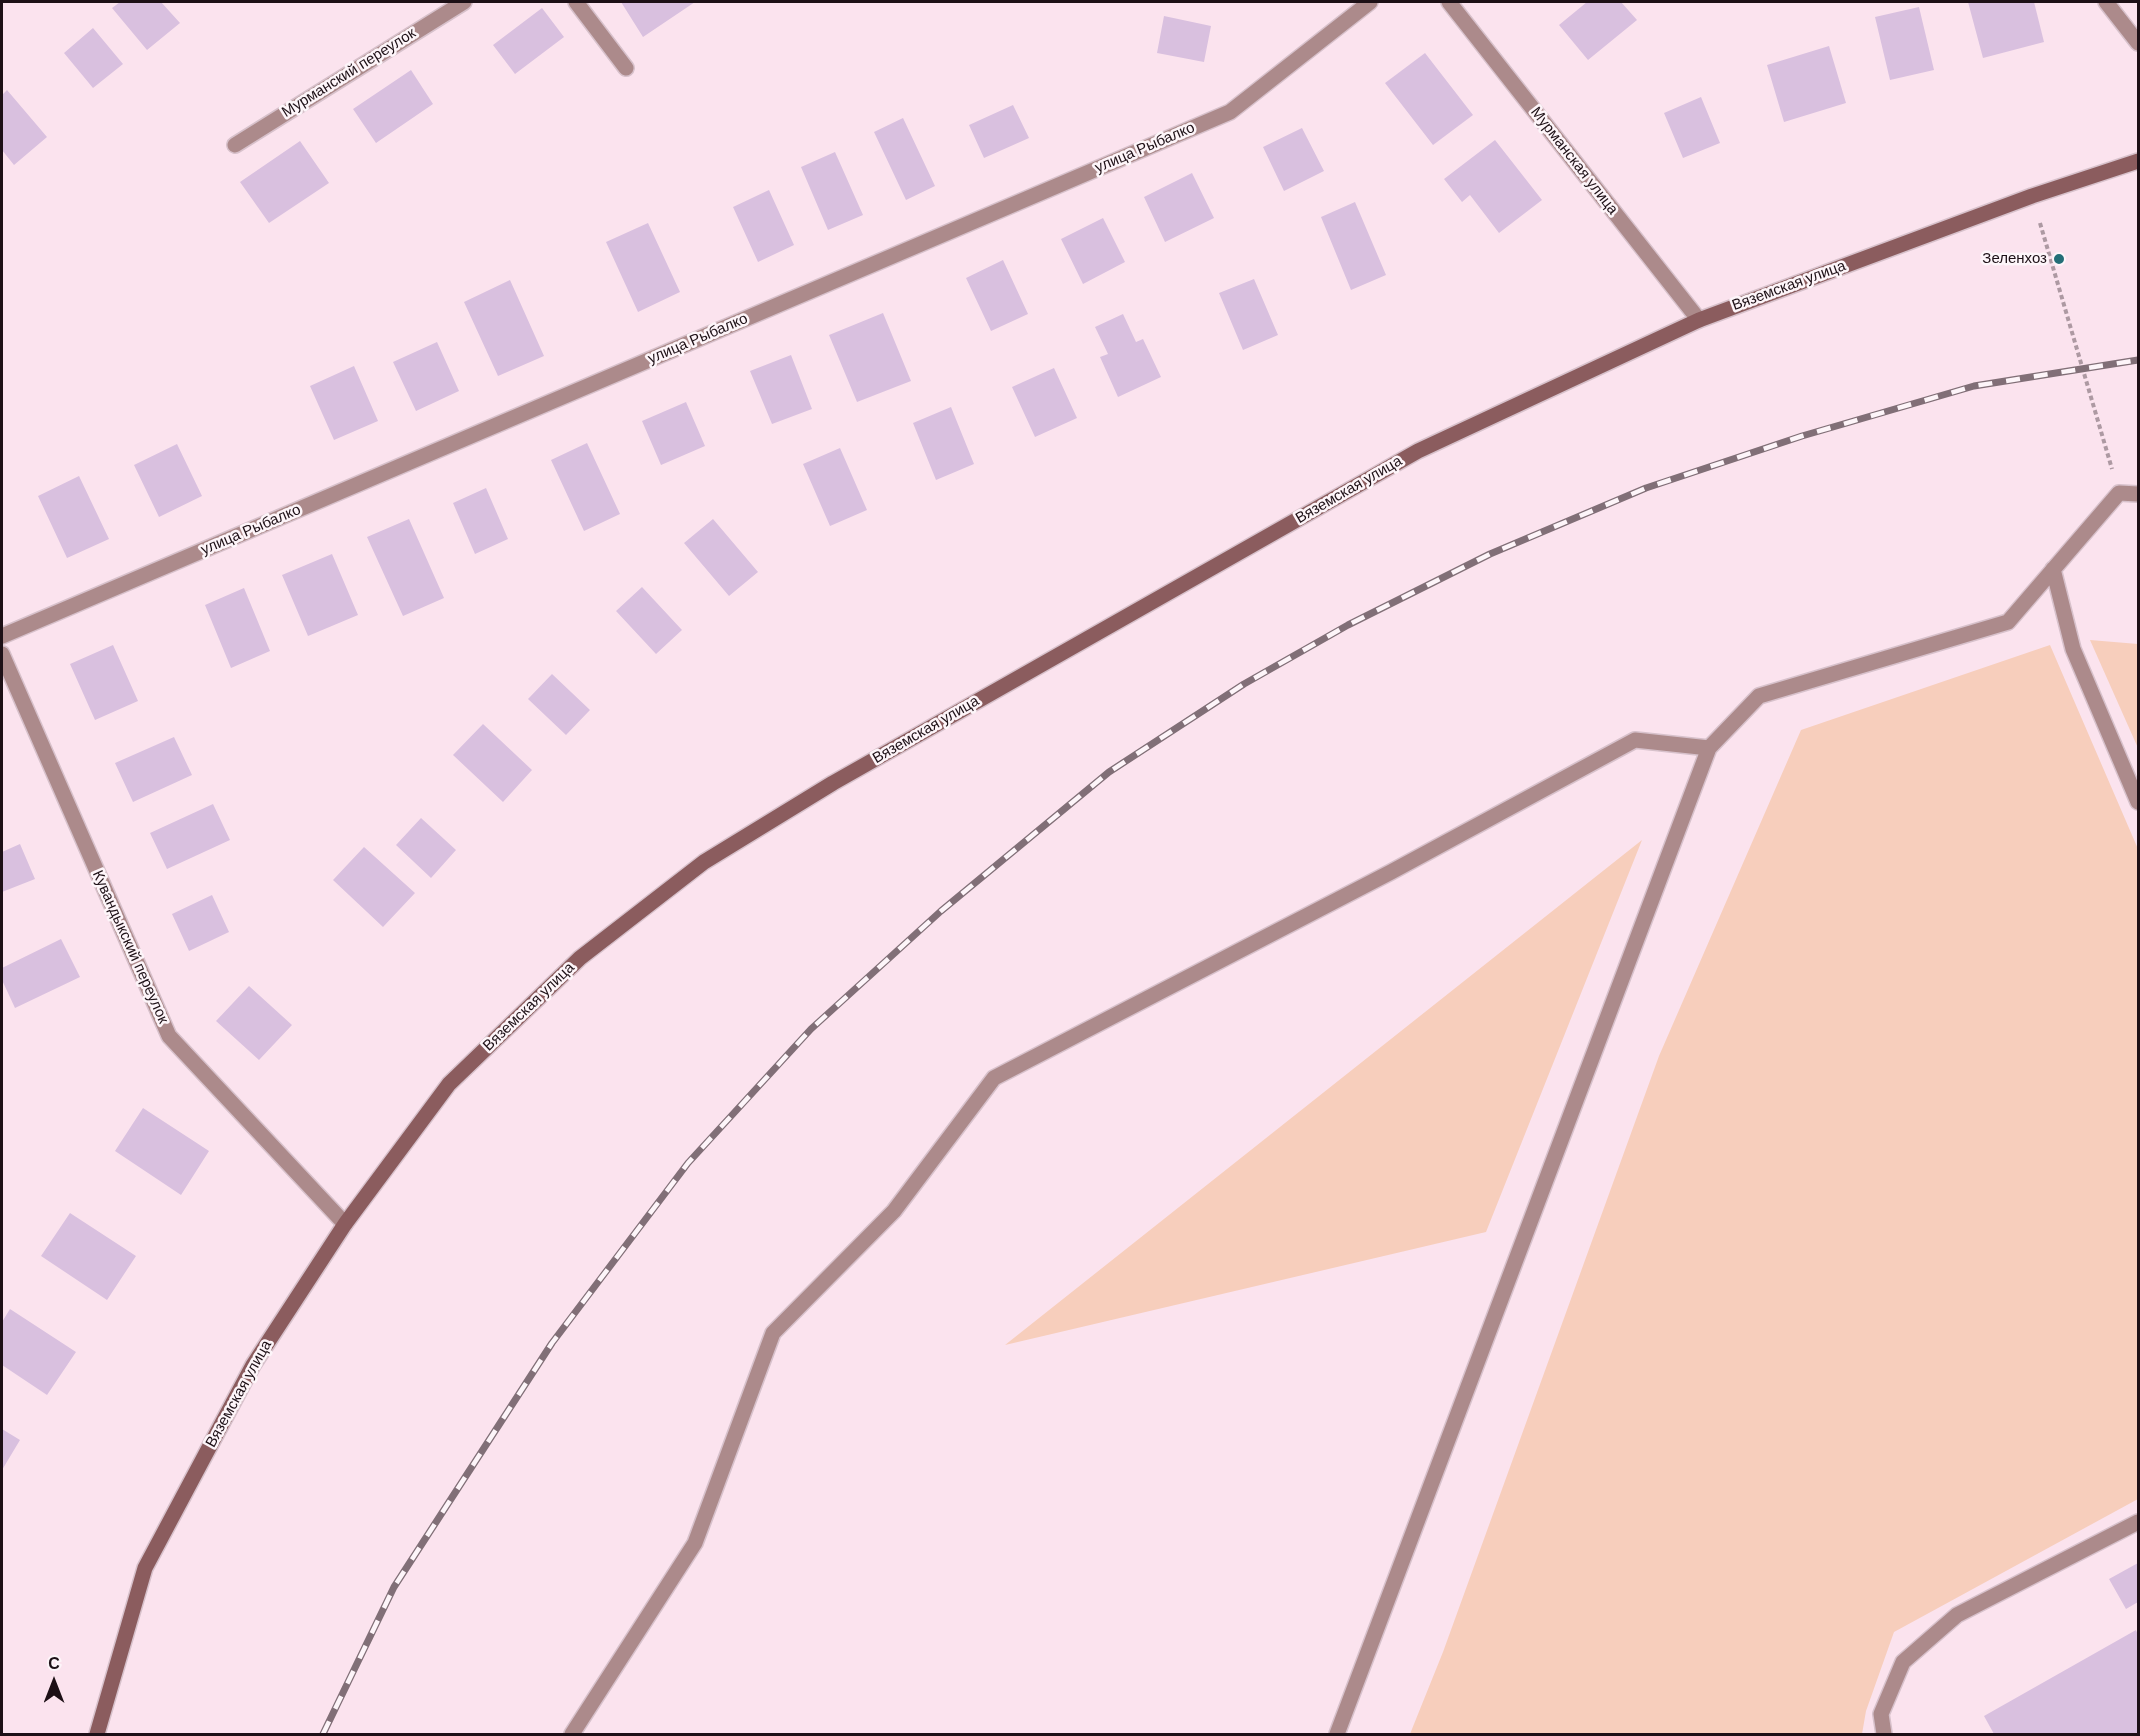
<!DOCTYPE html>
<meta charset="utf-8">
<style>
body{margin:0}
#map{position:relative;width:2140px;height:1736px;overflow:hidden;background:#fbe3ee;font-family:Arial,sans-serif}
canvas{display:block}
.frame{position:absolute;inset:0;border:3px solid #1d1016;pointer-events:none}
.north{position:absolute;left:24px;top:1652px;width:60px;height:60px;-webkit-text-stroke:4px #fdf5f9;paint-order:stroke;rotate:0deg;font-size:16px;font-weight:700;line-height:24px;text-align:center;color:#1d1016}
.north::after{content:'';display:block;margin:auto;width:21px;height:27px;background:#1d1016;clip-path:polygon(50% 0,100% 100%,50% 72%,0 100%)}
</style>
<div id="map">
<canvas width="2140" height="1736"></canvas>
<div class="frame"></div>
<div class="north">С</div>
</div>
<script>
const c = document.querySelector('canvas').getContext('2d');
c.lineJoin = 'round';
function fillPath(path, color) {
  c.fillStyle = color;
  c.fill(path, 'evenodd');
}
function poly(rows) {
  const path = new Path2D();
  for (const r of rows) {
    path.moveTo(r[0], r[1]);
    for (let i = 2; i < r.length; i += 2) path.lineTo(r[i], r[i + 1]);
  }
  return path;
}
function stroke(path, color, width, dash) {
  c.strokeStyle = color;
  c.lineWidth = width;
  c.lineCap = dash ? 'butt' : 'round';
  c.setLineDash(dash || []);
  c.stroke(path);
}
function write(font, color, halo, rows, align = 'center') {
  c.font = font + ' Arial,sans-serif';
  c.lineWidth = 5;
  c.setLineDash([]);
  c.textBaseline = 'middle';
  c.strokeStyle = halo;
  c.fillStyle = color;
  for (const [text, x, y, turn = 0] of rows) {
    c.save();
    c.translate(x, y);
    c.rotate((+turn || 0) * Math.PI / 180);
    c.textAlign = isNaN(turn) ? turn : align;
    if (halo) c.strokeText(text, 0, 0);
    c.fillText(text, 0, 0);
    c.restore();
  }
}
const green = poly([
 [2090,640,2138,644,2138,748],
 [2050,645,2138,849,2138,1499,1894,1632,1866,1711,1862,1734,1410,1734,1443,1652,1659,1056,1801,730],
 [1642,840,1486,1232,1005,1345]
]);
const building = poly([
 [120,2,161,2,180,23,147,50,112,8],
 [621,2,695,2,643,37],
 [1587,2,1621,2,1637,20,1588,60,1559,25],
 [1968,2,2034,2,2044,42,1983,58],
 [1919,7,1934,70,1890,80,1875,17],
 [542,8,564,37,515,74,493,45],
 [1164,16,1211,26,1204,62,1157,53],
 [93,28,123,64,93,88,64,53],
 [1829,46,1846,103,1784,122,1767,65],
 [1425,53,1473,115,1433,145,1385,83],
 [411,70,433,104,376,143,353,109],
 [7,90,47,137,14,165,2,150,2,95],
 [1701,97,1720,143,1683,158,1664,113],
 [1013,105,1029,138,984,158,969,125],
 [903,118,935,186,906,200,874,132],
 [1302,128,1324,171,1284,191,1263,147],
 [1495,140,1542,200,1499,233,1470,195,1462,202,1444,179],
 [300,141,329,183,269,223,240,182],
 [835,152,863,215,828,230,801,167],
 [1192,173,1214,218,1165,242,1144,197],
 [769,190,794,245,758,262,733,207],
 [1355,202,1386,275,1351,290,1321,217],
 [1103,218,1125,262,1083,284,1061,239],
 [648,223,680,292,638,312,606,242],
 [1003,260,1028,314,991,331,966,278],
 [1254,279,1278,335,1243,350,1219,293],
 [510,280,544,356,498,376,464,302],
 [883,313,911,381,857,402,829,335],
 [1123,314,1136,342,1143,339,1161,377,1118,397,1100,357,1108,354,1095,327],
 [437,342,459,391,416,411,393,362],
 [791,355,812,409,772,424,750,371],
 [354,366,378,421,334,440,310,386],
 [1054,368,1077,418,1035,437,1012,387],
 [686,402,705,446,661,465,642,421],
 [951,407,974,464,936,480,913,423],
 [587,443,620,514,584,531,551,460],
 [177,444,202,496,159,517,134,465],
 [840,448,867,510,830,526,803,464],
 [79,476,109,539,67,558,38,496],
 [486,488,508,539,475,554,453,503],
 [409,519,444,598,403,616,367,537],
 [713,519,758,572,729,596,684,543],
 [332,554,358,615,308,636,282,575],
 [642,587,682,630,656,654,616,611],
 [244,588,270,651,231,668,205,605],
 [113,645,138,701,95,720,70,664],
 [552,674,590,710,566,735,528,699],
 [483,724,532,770,503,802,453,755],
 [174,737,192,775,133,802,115,763],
 [213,804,230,840,167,869,150,833],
 [421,818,456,850,431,878,396,845],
 [20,844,35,879,2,892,2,852],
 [364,847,415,893,383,927,333,880],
 [212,895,229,932,189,951,172,914],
 [61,939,80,977,15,1008,2,980,2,968],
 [249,986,292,1025,259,1060,216,1021],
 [143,1108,209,1151,181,1195,115,1151],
 [70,1213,136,1256,107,1300,41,1256],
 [10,1309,76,1352,47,1395,2,1365,2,1322],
 [2,1429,20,1440,2,1470],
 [2138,1563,2138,1602,2126,1609,2109,1579],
 [2136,1630,2138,1635,2138,1734,1994,1734,1984,1716]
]);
const path = poly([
 [2040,223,2112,469]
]);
const lane = poly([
 [2053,569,2073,649,2138,802],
 [572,1734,695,1543,773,1333,894,1211,994,1078,1391,872,1635,740,1709,748],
 [1337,1734,1709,748,1759,696,2008,622,2119,493,2138,494],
 [1884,1734,1881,1714,1903,1662,1957,1615,2138,1522]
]);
const street = poly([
 [576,2,626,68],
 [1449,2,1699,320],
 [2106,2,2138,43],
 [235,145,464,2],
 [2,636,1230,112,1370,2],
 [2,654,169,1036,345,1224]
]);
const secondary = poly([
 [97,1734,145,1568,253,1365,345,1224,449,1084,580,958,704,862,833,783,1418,451,1699,320,2032,196,2138,161]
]);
const rail = poly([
 [323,1734,394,1587,552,1343,688,1163,811,1029,941,911,1109,772,1244,684,1348,625,1490,554,1646,488,1802,436,1974,386,2138,360]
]);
const markers = [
 [2059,259,6,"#246e77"]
];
const streetNames = [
 ["Мурманский переулок",349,73,-32],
 ["улица Рыбалко",1145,148,-23],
 ["Мурманская улица",1574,161,52],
 ["Вяземская улица",1789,286,-20],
 ["улица Рыбалко",698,339,-23],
 ["Вяземская улица",1349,490,-30],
 ["улица Рыбалко",251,530,-23],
 ["Вяземская улица",926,730,-30],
 ["Кувандыкский переулок",130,947,66],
 ["Вяземская улица",529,1007,-44],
 ["Вяземская улица",239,1394,-61]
];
const poiNames = [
 ["Зеленхоз",2047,259]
];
fillPath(green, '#f7cebc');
fillPath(building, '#d9c0df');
stroke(lane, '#d7c1cb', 18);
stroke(street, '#d7c1cb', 18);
stroke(secondary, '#d7c1cb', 18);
stroke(path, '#ad99a2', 4, [4.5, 3]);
stroke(lane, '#ac8a8b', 15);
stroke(street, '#ac8a8b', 15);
stroke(secondary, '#8b5c5e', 15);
stroke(rail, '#816f77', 7);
stroke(rail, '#fdf5f9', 4.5, [14]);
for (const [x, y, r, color] of markers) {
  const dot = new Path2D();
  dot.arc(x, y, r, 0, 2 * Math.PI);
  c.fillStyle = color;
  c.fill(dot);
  stroke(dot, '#fdf5f9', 2);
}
write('15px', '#1d1016', '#fdf5f9', streetNames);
write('15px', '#1d1016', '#fdf5f9', poiNames, 'right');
</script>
